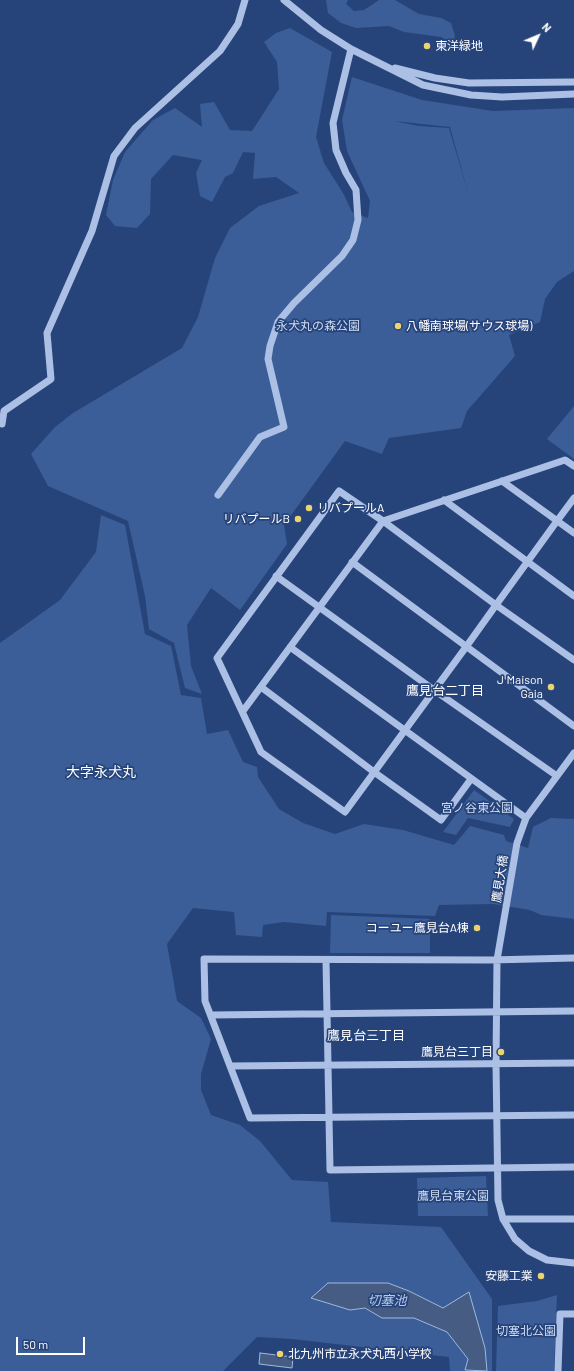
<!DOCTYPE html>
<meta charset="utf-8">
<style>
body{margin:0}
#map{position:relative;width:574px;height:1371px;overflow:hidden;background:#27447a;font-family:Barlow,sans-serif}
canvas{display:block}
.north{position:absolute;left:518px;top:16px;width:40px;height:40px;-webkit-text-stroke:3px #27447a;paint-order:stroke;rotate:46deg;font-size:11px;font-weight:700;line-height:16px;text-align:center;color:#fff}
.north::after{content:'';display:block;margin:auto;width:14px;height:18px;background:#fff;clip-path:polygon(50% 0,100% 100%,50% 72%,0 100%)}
.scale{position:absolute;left:16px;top:1337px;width:69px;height:18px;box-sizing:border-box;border:2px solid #fff;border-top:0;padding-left:5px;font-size:12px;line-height:14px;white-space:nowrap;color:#fff;-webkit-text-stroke:3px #27447a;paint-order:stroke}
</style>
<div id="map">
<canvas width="574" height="1371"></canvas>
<div class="north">N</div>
<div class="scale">50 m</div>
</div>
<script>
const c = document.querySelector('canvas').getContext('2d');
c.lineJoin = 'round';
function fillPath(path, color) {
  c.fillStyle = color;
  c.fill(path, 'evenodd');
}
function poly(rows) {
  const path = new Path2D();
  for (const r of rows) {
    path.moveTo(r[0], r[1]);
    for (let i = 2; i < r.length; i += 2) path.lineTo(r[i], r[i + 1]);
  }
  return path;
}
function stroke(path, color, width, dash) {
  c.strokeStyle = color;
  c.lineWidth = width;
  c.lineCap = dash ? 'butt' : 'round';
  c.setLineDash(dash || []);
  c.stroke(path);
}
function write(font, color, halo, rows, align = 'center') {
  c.font = font + ' Barlow,"Noto Sans JP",sans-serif';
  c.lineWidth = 3.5;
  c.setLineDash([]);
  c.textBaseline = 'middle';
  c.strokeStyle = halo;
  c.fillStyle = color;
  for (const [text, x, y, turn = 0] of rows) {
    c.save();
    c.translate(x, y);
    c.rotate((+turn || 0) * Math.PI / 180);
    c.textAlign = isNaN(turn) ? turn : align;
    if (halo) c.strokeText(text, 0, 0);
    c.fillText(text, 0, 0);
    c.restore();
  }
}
const green = poly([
 [326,0,348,0,346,4,354,11,364,10,379,0,395,0,419,14,441,18,451,23,455,36,453,44,441,37,404,32,389,26,356,28,341,23,328,13],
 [290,28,332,52,316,137,324,163,343,193,352,212,368,218,370,201,347,151,342,120,352,77,422,100,493,111,574,108,574,271,557,282,545,299,540,322,509,335,515,356,467,411,461,428,389,438,382,454,345,441,284,525,287,544,240,610,211,588,187,625,191,666,202,694,185,688,174,643,149,629,145,596,128,521,48,486,31,454,55,427,73,413,182,348,198,317,215,258,230,228,259,206,299,193,276,177,253,179,255,153,243,152,233,173,225,177,212,202,200,196,196,173,202,160,173,155,151,179,150,214,137,228,115,226,106,215,113,180,125,152,153,120,175,108,202,127,200,104,214,102,230,130,252,131,279,89,277,62,264,42,276,33],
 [394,121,450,127,469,196,449,128,419,126],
 [574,406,574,459,547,439],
 [101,515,125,525,145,634,171,646,181,695,201,698,207,734,228,730,243,762,257,767,258,777,279,809,303,823,335,834,364,824,403,830,454,845,470,826,504,835,506,841,528,848,533,827,551,818,574,819,574,919,541,915,530,910,493,904,439,905,435,916,327,912,326,926,284,922,263,925,262,937,236,935,234,912,193,908,167,944,177,1001,201,1018,211,1039,201,1074,201,1090,211,1115,240,1125,260,1141,292,1180,328,1182,331,1222,441,1227,492,1299,492,1371,487,1371,485,1348,443,1308,409,1291,388,1283,349,1283,328,1284,350,1310,365,1308,382,1318,414,1318,447,1332,468,1359,465,1370,477,1371,450,1371,449,1357,292,1339,257,1337,223,1371,0,1371,0,643,60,600,96,552],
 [474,790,514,819,510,827,468,818,456,835,443,832],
 [331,915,430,919,430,953,330,953],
 [486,1176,488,1216,418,1216,417,1178],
 [557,1295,554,1371,496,1371,498,1306,537,1301]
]);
const water = poly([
 [328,1283,388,1283,409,1291,443,1308,469,1292,485,1348,487,1371,465,1370,468,1359,447,1332,414,1318,382,1318,365,1308,350,1310,311,1298,328,1283],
 [260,1353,293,1357,292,1368,259,1364,260,1353]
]);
const minor = poly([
 [284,0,321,30,351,49,423,85,471,95,502,97,574,94],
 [395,68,435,78,469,83,574,82],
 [2,424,4,411,51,379,47,333,92,231,114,156,135,128,220,51,238,24,245,0],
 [502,481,574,533],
 [218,495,260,437,284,427,268,359,270,346,278,322,294,303,342,256,353,240,358,220,356,190,346,173,336,150,333,123,351,49],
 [574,498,557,521,496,605,466,647,345,812,261,752,217,658,339,491,383,521,496,605,574,660],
 [444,500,574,596],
 [352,562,574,726],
 [276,576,434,690,557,776],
 [290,647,526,818],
 [261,687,374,772,441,820,471,779],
 [243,711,383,521,565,460,574,466],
 [574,753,526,818,517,843,497,960,496,1064,498,1200,503,1219,515,1239,529,1251,547,1260,574,1263],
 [574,958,490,960,204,959,205,1001,250,1118,574,1115],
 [326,960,330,1170,574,1167],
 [211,1015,574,1011],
 [230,1066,574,1063],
 [503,1219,574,1219],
 [558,1371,560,1314,574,1314]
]);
const markers = [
 [427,46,4,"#ebd371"],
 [398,326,4,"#ebd371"],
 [309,508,4,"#ebd371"],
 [298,519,4,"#ebd371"],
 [551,687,4,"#ebd371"],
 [477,928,4,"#ebd371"],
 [501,1052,4,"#ebd371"],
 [541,1276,4,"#ebd371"],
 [280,1354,4,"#ebd371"]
];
const poiNames = [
 ["東洋緑地",435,46,"left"],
 ["八幡南球場(サウス球場)",406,326,"left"],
 ["リバプールA",317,508,"left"],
 ["リバプールB",290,519],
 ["J Maison",543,680],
 ["Gaia",543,694],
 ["コーユー鷹見台A棟",469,928],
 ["鷹見台三丁目",493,1052],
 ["安藤工業",533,1276],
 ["北九州市立永犬丸西小学校",288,1354,"left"]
];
const parkNames = [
 ["永犬丸の森公園",318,326],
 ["宮ノ谷東公園",477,808],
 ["鷹見台東公園",453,1196],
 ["切塞北公園",526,1331]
];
const streetNames = [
 ["鷹見大橋",500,879,-81]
];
const neighbourhoodNames = [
 ["鷹見台二丁目",445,691],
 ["鷹見台三丁目",366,1036]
];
const waterNames = [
 ["切塞池",387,1301]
];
const quarterNames = [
 ["大字永犬丸",101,772]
];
fillPath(green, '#3b5d98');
fillPath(water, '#465c83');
stroke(water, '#9fb9e4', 1);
stroke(minor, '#abc0e4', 7);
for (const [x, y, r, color] of markers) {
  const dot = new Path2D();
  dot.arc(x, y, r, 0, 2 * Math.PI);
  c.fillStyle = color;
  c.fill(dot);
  stroke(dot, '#27447a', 1.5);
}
write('12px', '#fff', '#27447a', poiNames, 'right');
write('12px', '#cddbf3', '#27447a', parkNames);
write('12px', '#fff', '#27447a', streetNames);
write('13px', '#fff', '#27447a', neighbourhoodNames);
write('italic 13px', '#b6caeb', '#27447a', waterNames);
write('14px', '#fff', '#27447a', quarterNames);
</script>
